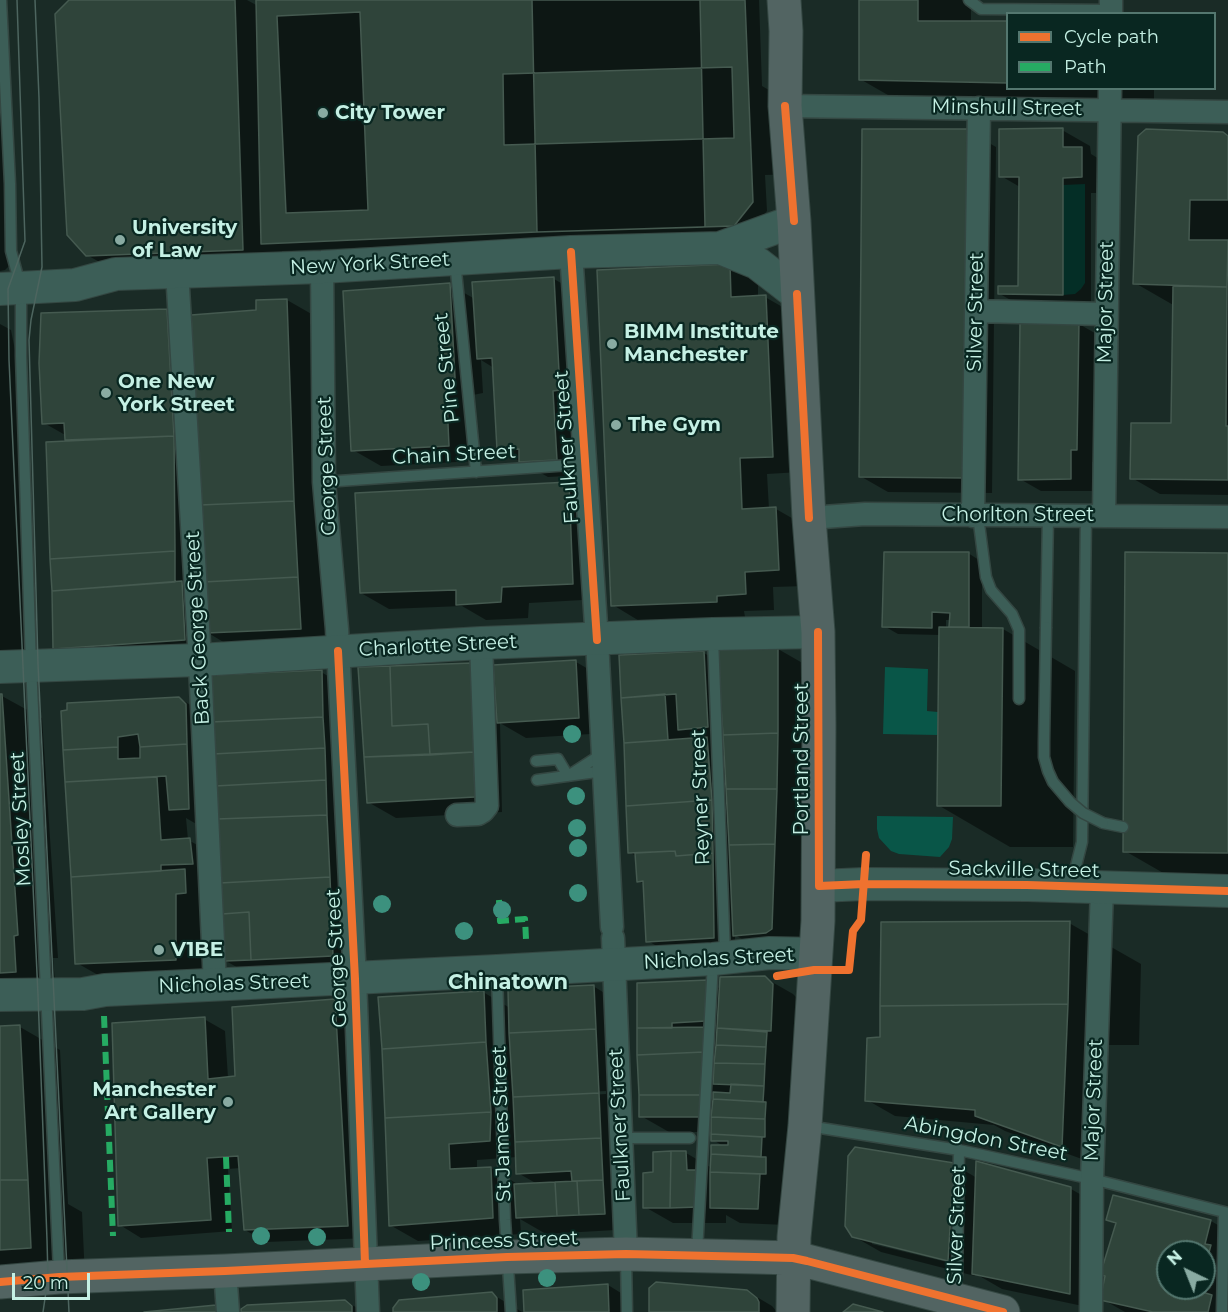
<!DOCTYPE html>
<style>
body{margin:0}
#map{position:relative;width:1228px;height:1312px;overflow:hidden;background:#1a2b26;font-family:Montserrat,sans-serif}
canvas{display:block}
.legend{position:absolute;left:1006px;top:12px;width:210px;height:78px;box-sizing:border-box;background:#092721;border:2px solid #54776f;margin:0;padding:8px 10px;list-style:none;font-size:18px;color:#c5f0e4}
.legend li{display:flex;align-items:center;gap:12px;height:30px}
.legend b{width:30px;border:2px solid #54776f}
.north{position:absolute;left:1156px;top:1240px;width:60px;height:60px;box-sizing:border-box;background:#092721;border:2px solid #54776f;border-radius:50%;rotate:317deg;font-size:16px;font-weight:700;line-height:24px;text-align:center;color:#c5f0e4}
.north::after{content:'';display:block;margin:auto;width:21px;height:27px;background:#89aba2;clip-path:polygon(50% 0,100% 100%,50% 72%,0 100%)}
.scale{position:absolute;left:12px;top:1273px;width:78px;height:27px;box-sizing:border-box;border:3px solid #c5f0e4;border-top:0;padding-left:8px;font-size:18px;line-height:21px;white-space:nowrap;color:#c5f0e4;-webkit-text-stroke:4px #092721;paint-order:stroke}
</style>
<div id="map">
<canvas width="1228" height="1312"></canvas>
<ul class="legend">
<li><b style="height:8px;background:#ef722f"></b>Cycle path</li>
<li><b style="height:8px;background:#26ab63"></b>Path</li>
</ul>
<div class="north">N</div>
<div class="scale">20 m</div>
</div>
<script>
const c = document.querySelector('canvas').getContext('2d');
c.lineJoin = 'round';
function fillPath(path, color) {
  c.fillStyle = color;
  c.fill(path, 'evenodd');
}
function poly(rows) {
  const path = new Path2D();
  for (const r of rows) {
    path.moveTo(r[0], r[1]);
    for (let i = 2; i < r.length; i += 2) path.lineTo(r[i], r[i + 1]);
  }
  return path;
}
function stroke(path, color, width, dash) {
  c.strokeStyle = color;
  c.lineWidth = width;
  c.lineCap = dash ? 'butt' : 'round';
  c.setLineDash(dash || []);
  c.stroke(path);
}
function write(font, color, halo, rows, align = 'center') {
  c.font = font + ' Montserrat,sans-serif';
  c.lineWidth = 4.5;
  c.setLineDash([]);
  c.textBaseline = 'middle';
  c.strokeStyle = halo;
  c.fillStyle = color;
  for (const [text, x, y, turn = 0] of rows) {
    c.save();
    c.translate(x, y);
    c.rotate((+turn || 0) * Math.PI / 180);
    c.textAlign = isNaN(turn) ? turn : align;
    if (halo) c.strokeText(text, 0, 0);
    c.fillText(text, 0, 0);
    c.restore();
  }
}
const green = poly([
 [1085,184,1085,283,1081,289,1075,294,1063,295,1063,185],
 [885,667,928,669,927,711,938,712,938,735,883,734],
 [877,816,953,817,952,839,949,847,940,857,899,854,891,851,879,838,877,829]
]);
const shadow = poly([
 [71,0,247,0,258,6,257,0,759,0,762,86,796,106,798,174,765,175,767,211,749,233,553,239,282,251,282,273,128,278,87,255],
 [861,0,971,0,971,23,1008,23,1008,88,1154,88,1154,113,914,110,860,79],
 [0,37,11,264,5,270,0,271],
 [1062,130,1090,146,1091,154,1109,165,1109,193,1091,193,1091,311,1028,310,1000,294,1019,287,1020,187,1001,176],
 [968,131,996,147,992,493,888,492,860,476],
 [1228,136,1228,495,1160,494,1132,478,1173,425,1175,306,1135,283],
 [730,266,758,282,758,297,765,297,793,313,800,472,767,474,769,509,776,509,804,525,806,586,773,587,774,610,744,611,745,617,641,622,613,605],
 [554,279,582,295,585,475,548,477,498,449,494,368,481,360,483,393,473,395,476,461,381,466,353,450,450,285,475,299],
 [287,300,315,316,329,645,235,649,205,631,206,652,76,660,55,648,71,442,67,439,67,436,44,423,166,310,193,326,258,311],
 [0,324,11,330,16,355,29,658,0,660],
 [1079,324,1100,336,1098,461,1092,462,1092,491,1041,491,1020,479],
 [568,483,596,499,601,599,529,603,528,618,486,620,462,606,389,609,361,593],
 [968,553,982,562,982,629,1003,629,1075,671,1073,847,1010,847,938,805,940,635,898,634,884,626],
 [946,620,951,620,951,627,955,629,946,629],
 [1228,554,1228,875,1165,874,1125,851],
 [778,649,806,665,806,750,801,941,763,951,735,935,735,949,669,953,648,941,645,884,639,881,637,857,630,852,620,657,704,653,719,662],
 [724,743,724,749,716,744],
 [576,662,604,678,607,733,526,738,500,723,502,812,396,818,368,802,471,664,495,678],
 [321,672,349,688,361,971,240,969,226,961,221,879,204,975,105,979,77,963,63,712,179,698,207,715],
 [186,818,198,825,220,857,188,840],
 [0,695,42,718,58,958,53,958,56,994,0,998],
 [1069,923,1141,964,1139,1045,1094,1045,1090,1162,1005,1131,994,1125,895,1116,867,1100,881,1038],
 [765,978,793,994,800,1001,786,1225,740,1223,726,1215,726,1223,673,1223,645,1207,654,1174,686,1153,712,1168,725,1147,713,1140,713,1132,669,1132,641,1116,638,985,708,982,721,989],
 [593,986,621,1003,633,1229,546,1234,520,1219,521,1234,418,1241,390,1225,483,992,510,1008],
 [606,1091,606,1094,533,1098,533,1095],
 [517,1157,518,1173,539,1185,519,1185,491,1168,477,1169,477,1160],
 [335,1001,356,1013,369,1238,266,1242,245,1230,240,1168,228,1169,232,1231,141,1238,120,1225,204,1019,225,1031,228,1078,236,1078],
 [20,1027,60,1050,68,1204,82,1212,85,1278,0,1284,0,1028],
 [953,1164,977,1178,1071,1189,1099,1205,1097,1309,1002,1289,976,1274,975,1276,881,1252,853,1236],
 [872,1241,955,1261,955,1264,872,1244],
 [1114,1196,1211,1221,1228,1231,1228,1312,1125,1312,1102,1299,1106,1277,1101,1274,1117,1225,1108,1220],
 [1168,1252,1204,1252,1204,1288,1168,1288],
 [608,1285,629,1298,629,1312,525,1312],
 [750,1293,772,1306,777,1312,651,1312],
 [492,1294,522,1312,395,1312],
 [349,1303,364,1312,242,1312]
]);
const building = poly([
 [69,0,235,0,243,250,86,256,67,235,55,14,69,0],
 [256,0,745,0,753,202,734,226,537,232,261,244,256,0],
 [532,0,700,0,705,227,537,232,532,0],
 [859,0,918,0,918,21,1008,21,1008,83,859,80,859,0],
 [360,12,368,210,286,213,277,16,360,12],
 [732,67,734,138,504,145,503,74,732,67],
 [1063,128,1063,147,1082,147,1082,177,1063,178,1063,295,998,294,998,286,1018,286,1019,177,999,177,999,129,1063,128],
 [862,129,969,129,965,478,859,477,862,129],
 [1146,129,1223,132,1228,136,1228,200,1190,200,1189,240,1228,240,1227,287,1133,284,1138,136,1146,129],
 [730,264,731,297,766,295,773,457,740,458,742,509,776,507,779,570,745,572,746,594,717,596,717,602,611,606,597,270,730,264],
 [554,277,560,390,553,391,557,460,519,462,519,449,497,450,492,358,477,359,472,282,554,277],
 [450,283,455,378,446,379,449,446,351,451,343,291,450,283],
 [1173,286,1227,287,1226,426,1228,426,1228,480,1130,479,1131,423,1171,423,1173,286],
 [287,299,294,501,200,505,191,315,256,310,256,300,287,299],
 [167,309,174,436,65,440,64,423,42,424,39,363,41,313,167,309],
 [1079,322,1077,450,1071,450,1071,479,1018,480,1020,323,1079,322],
 [174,436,175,551,50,559,46,442,174,436],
 [569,482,573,584,502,587,501,602,456,605,456,590,360,593,355,493,569,482],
 [294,501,298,577,203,582,200,505,294,501],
 [175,551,175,582,52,591,50,559,175,551],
 [884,552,969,552,969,627,949,627,950,613,932,612,932,628,882,627,884,552],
 [1125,552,1228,553,1228,853,1123,852,1125,552],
 [298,577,301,629,206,633,203,582,298,577],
 [182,581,185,640,53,649,52,591,182,581],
 [939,627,1003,628,1001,806,937,806,939,627],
 [778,647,778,733,723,735,717,650,778,647],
 [704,651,708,727,678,730,676,694,621,698,619,655,704,651],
 [576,660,579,718,497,723,493,665,576,660],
 [472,663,474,752,430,755,428,724,392,726,390,666,472,663],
 [390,666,392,726,428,724,430,755,364,757,358,667,390,666],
 [322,670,323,717,211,722,209,675,322,670],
 [0,694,2,694,18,935,14,936,16,972,0,973,0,694],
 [665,694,668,740,624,743,621,698,665,694],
 [179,697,186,704,187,744,140,747,138,734,118,737,118,747,63,750,61,711,67,710,67,703,179,697],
 [323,717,325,748,213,754,211,722,323,717],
 [778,733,777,789,726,789,723,735,778,733],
 [707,737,712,800,626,806,624,743,707,737],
 [187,744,189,809,169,810,166,776,65,782,63,750,118,747,118,759,140,758,140,747,187,744],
 [325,748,326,780,215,786,213,754,325,748],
 [474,752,475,797,367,803,364,757,474,752],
 [157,777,161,840,190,838,193,864,161,865,161,871,71,877,65,782,157,777],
 [326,780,327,815,217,819,215,786,326,780],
 [726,789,777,789,775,844,729,845,726,789],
 [712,800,713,853,676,856,675,851,628,853,626,806,712,800],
 [327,815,330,877,220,883,217,819,327,815],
 [775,844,772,929,766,933,733,936,729,845,775,844],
 [675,851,676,856,713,853,714,938,646,942,643,881,637,882,635,853,675,851],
 [185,869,186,893,176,894,176,960,75,964,71,877,185,869],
 [330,877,333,956,251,960,249,912,222,914,220,883,330,877],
 [249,912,251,960,225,961,222,914,249,912],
 [1070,921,1068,1004,880,1006,881,922,1070,921],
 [765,976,773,984,771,1031,717,1028,720,977,765,976],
 [708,980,706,1021,672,1023,672,1028,637,1028,637,983,708,980],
 [594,985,596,1029,509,1033,508,989,594,985],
 [484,991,486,1042,382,1049,378,997,484,991],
 [335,999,348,1226,244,1230,238,1156,207,1158,211,1220,118,1226,112,1023,205,1017,208,1079,235,1076,232,1007,335,999],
 [1068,1004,1062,1147,975,1116,975,1110,865,1101,867,1038,880,1037,880,1006,1068,1004],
 [20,1025,28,1180,0,1180,0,1026,20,1025],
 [705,1027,704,1052,637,1055,637,1028,705,1027],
 [717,1028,767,1032,766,1047,716,1045,717,1028],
 [596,1029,599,1093,513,1097,509,1033,596,1029],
 [486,1042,491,1112,385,1118,382,1049,486,1042],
 [716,1045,766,1047,765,1064,714,1063,716,1045],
 [704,1052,702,1095,639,1095,637,1055,704,1052],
 [714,1063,765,1064,764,1086,713,1084,714,1063],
 [731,1084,764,1086,763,1102,713,1099,713,1092,730,1093,731,1084],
 [599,1093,601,1138,515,1142,513,1097,599,1093],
 [639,1095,702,1095,701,1117,639,1117,639,1095],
 [713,1099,766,1102,765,1119,711,1117,713,1099],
 [491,1112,490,1141,449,1144,450,1169,491,1167,493,1218,389,1226,385,1118,491,1112],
 [711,1117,765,1119,765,1137,711,1134,711,1117],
 [711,1134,762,1137,761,1157,711,1154,711,1145,728,1145,728,1141,711,1141,711,1134],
 [601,1138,603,1180,572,1181,571,1171,516,1174,515,1142,601,1138],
 [855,1147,954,1163,948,1261,852,1237,845,1226,848,1156,855,1147],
 [671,1151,670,1208,643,1208,643,1173,653,1172,653,1152,671,1151],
 [671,1151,686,1151,687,1170,698,1170,698,1207,670,1208,671,1151],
 [711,1154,766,1157,766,1174,710,1172,711,1154],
 [976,1161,1071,1187,1070,1294,972,1274,976,1161],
 [710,1172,760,1174,758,1209,710,1208,710,1172],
 [0,1180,28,1180,31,1248,0,1250,0,1180],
 [603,1180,605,1214,579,1215,577,1181,603,1180],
 [577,1181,579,1215,557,1216,555,1182,577,1181],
 [555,1182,557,1216,516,1218,514,1184,555,1182],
 [1113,1195,1211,1220,1205,1244,1211,1245,1204,1271,1204,1252,1168,1252,1168,1288,1200,1288,1199,1291,1212,1295,1208,1312,1153,1312,1100,1300,1105,1276,1100,1275,1116,1223,1106,1220,1113,1195],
 [656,1282,747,1290,757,1298,759,1302,759,1312,649,1312,649,1288,656,1282],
 [608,1284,609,1312,524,1312,523,1290,608,1284],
 [492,1292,497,1298,497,1312,393,1312,393,1308,399,1300,492,1292],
 [345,1300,352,1306,352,1312,241,1312,241,1309,247,1305,345,1300],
 [853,1304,883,1312,843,1312,853,1304],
 [216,1305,220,1312,144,1312,216,1305]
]);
const lane = poly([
 [1,0,10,184,11,251,21,288,21,356,31,665,59,1272],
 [969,0,981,9,1111,10],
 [455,261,476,472],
 [324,482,585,464],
 [978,516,986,577,991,590,1012,614,1019,630,1019,699],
 [1046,627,1048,516],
 [713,638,725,955],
 [536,761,558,759,568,776,602,754],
 [537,780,604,771],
 [1103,823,1123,827],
 [1072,882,1082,842,1086,515],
 [497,975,505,1220,511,1312],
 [808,1126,959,1150,1092,1179,1228,1213],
 [621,1138,690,1138],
 [697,1252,713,962],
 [626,1258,627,1312],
 [955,1297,957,1276,959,1150],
 [1222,1312,1224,1213]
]);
const street = poly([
 [1111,14,1111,0],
 [785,106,1228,112],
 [571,252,597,640,612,927],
 [322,267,324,482,337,629,355,979,368,1312],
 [177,271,199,643,215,985],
 [976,311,1105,314],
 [1104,515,1110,88],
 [973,516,979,108],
 [809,518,865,514,1228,517],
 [457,815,478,814,483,811,487,806,481,643],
 [613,938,626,1254],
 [225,1271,228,1312],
 [1091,1312,1092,1179,1102,888]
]);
const secondary = poly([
 [720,248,757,263,797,294],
 [0,289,75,285,116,274,322,267,571,252,720,248,794,221],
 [0,667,199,660,481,643,713,634,818,632],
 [819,886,864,884,1027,885,1228,891],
 [0,995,83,994,105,990,497,971,713,959,770,953,816,954]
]);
const primary = poly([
 [784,0,786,31,785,106,794,221,809,518,818,632,819,726,818,921,805,1126,794,1237,793,1312],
 [0,1282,59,1277,225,1271,507,1257,626,1254,755,1257,793,1258,807,1261,1003,1312]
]);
const tram = poly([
 [17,0,25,241,8,289,9,360,38,995,47,1240,48,1278,43,1312],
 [35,0,39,98,42,267,31,320,29,340,38,664,69,1312]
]);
const laneBridge = poly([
 [1046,627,1044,742,1044,757,1048,771,1053,782,1070,802,1083,813,1103,823]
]);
const quiet = poly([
 [499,900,500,921,525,919,526,939],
 [104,1016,113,1236],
 [226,1157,229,1232]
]);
const cycleway = poly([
 [785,106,794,221],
 [571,252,597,640],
 [797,294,809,518],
 [818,632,819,886,864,884,1027,885,1228,891],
 [338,651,355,979,365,1263],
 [777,976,814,970,849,970,853,931,861,920,866,855],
 [0,1282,59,1277,225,1271,507,1257,626,1254,755,1257,793,1258,807,1261,1003,1312]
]);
const trees = [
 [572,734],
 [576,796],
 [577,828],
 [578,848],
 [578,893],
 [382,904],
 [502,910],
 [464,931],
 [261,1236],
 [317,1237],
 [547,1278],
 [421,1282]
];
const markers = [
 [323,113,6,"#89aba2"],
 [120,240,6,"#89aba2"],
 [612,344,6,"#89aba2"],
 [106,393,6,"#89aba2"],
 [616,425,6,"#89aba2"],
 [159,950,6,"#89aba2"],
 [228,1102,6,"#89aba2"]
];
const streetNames = [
 ["Minshull Street",1007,108,1],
 ["New York Street",370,264,-3],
 ["Major Street",1106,302,-89],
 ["Silver Street",976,312,-89],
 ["Pine Street",447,368,-96],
 ["Faulkner Street",567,447,-94],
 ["Chain Street",454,455,-3],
 ["George Street",327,466,-92],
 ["Chorlton Street",1018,515],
 ["Back George Street",198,628,-93],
 ["Charlotte Street",438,646,-3],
 ["Portland Street",802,759,-90],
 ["Reyner Street",701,797,-92],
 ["Mosley Street",21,819,-93],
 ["Sackville Street",1024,870,1],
 ["George Street",337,958,-93],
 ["Nicholas Street",719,959,-3],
 ["Nicholas Street",234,984,-2],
 ["Major Street",1094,1100,-88],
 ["St James Street",502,1124,-92],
 ["Faulkner Street",620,1125,-93],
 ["Abingdon Street",986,1139,11],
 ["Silver Street",957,1225,-88],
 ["Princess Street",504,1241,-2]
];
const poiNames = [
 ["City Tower",335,113],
 ["University",132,228],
 ["of Law",132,251],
 ["BIMM Institute",624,332],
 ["Manchester",624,355],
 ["One New",118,382],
 ["York Street",118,405],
 ["The Gym",628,425],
 ["V1BE",171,950],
 ["Manchester",216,1090,"right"],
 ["Art Gallery",216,1113,"right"]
];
const neighbourhoodNames = [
 ["Chinatown",508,983]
];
fillPath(green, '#095648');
fillPath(shadow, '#0007');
fillPath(building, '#2f443a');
stroke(building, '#455a50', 1.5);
stroke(lane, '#344742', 13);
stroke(street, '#344742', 25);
stroke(secondary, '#344742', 34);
stroke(primary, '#344742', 35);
stroke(lane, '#3c5e57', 10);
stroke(street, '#3c5e57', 22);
stroke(secondary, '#3c5e57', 32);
stroke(primary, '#526462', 33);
stroke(tram, '#4d655f', 1.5);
stroke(laneBridge, '#344742', 13, []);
stroke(laneBridge, '#3c5e57', 10);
stroke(quiet, '#26ab63', 6, [12, 6]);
stroke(cycleway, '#ef722f', 8);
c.fillStyle = '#3c917e';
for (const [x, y] of trees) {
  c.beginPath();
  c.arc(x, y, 9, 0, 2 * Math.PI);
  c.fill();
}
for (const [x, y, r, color] of markers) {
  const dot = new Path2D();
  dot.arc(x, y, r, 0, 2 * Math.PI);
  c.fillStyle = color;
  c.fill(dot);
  stroke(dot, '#092721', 2);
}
write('20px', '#c5f0e4', '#092721', streetNames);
write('bold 20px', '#c5f0e4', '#092721', poiNames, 'left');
write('bold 21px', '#c5f0e4', '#092721', neighbourhoodNames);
</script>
